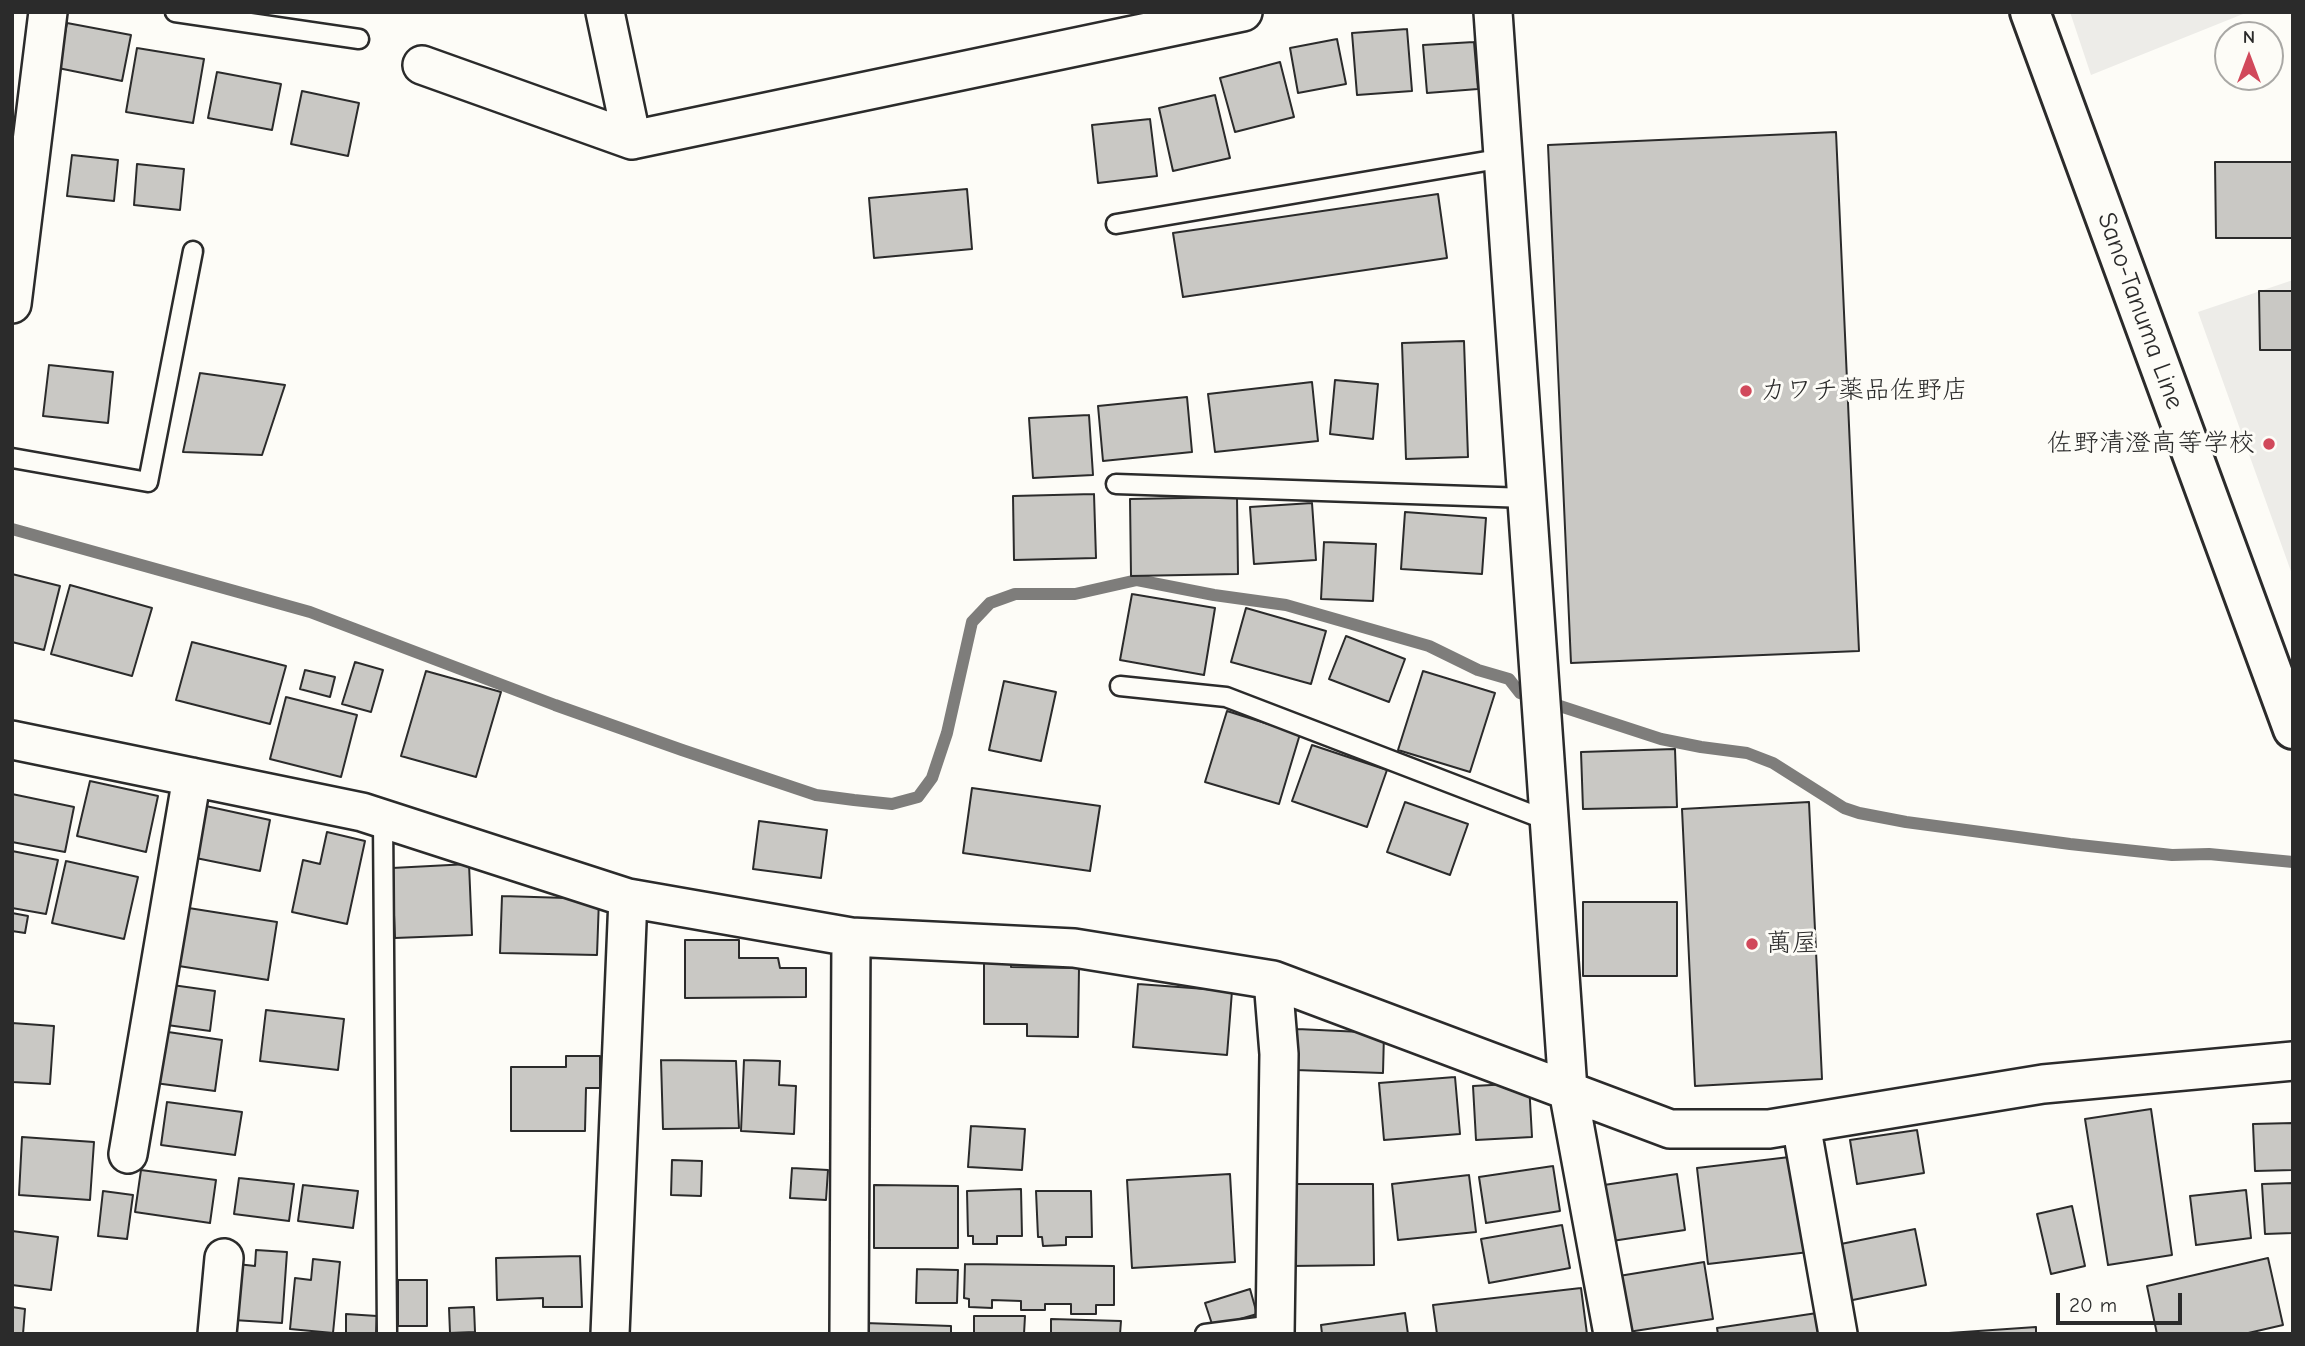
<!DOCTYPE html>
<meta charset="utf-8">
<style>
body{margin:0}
#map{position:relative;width:2305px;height:1346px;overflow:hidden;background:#fdfcf7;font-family:"Comic Neue",sans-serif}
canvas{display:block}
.frame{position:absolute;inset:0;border:14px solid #2b2b2b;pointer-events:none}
.north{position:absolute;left:2214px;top:21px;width:70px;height:70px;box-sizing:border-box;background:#fdfcf7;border:2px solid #a9a8a5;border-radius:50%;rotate:0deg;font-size:19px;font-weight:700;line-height:28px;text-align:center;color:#2b2b2b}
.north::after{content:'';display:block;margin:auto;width:24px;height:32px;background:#d1495b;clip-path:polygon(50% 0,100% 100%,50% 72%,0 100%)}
.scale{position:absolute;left:2056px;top:1293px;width:126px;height:32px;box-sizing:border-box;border:4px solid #2b2b2b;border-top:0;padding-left:9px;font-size:21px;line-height:24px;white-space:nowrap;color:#2b2b2b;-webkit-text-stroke:5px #fdfcf7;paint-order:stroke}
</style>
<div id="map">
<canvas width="2305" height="1346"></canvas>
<div class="frame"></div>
<div class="north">N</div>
<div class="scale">20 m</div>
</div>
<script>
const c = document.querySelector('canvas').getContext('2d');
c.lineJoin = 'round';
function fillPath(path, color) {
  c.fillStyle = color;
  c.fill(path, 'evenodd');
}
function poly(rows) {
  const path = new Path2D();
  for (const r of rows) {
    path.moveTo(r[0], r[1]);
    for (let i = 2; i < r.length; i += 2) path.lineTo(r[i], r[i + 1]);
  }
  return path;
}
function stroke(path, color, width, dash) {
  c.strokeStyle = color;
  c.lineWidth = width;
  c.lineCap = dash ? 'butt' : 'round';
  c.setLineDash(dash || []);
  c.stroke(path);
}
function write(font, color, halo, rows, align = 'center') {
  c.font = font + ' "Comic Neue","Klee One",sans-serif';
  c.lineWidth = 6;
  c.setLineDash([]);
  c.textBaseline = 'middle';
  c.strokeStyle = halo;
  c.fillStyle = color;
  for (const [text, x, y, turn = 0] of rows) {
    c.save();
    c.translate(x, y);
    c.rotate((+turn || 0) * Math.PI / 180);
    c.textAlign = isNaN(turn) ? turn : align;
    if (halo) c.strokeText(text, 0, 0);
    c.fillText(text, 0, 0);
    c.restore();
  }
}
const built = poly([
 [2070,12,2248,12,2091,75],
 [2293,280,2293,577,2198,312]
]);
const stream = poly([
 [12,529,310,612,555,705,682,750,816,795,854,800,892,804,918,797,932,778,947,733,972,622,990,603,1015,594,1075,594,1137,580,1214,595,1286,605,1429,646,1478,670,1509,679,1520,693,1661,739,1701,747,1747,753,1773,763,1844,808,1859,813,1906,822,2070,844,2172,855,2209,854,2293,862]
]);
const building = poly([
 [67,23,131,35,122,81,58,68,67,23],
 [1407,29,1412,91,1357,95,1352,33,1407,29],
 [1337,39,1346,84,1298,93,1290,48,1337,39],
 [1474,42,1478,89,1427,93,1423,45,1474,42],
 [137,48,204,59,193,123,126,112,137,48],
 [1280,62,1294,117,1235,132,1220,78,1280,62],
 [217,72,281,84,272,130,208,118,217,72],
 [302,91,359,103,348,156,291,144,302,91],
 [1215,95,1230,158,1173,171,1159,108,1215,95],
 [1150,119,1157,176,1098,183,1092,125,1150,119],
 [1836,132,1859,651,1571,663,1548,145,1836,132],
 [72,155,118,160,114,201,67,196,72,155],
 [2215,162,2293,162,2293,238,2216,238,2215,162],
 [137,164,184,169,180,210,134,205,137,164],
 [967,189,972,249,874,258,869,198,967,189],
 [1438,194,1447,258,1183,297,1173,233,1438,194],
 [2259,291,2293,291,2293,350,2260,350,2259,291],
 [1464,341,1468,457,1406,459,1402,343,1464,341],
 [49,365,113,372,108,423,43,416,49,365],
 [200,373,285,385,262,455,183,452,200,373],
 [1335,380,1378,384,1373,439,1330,434,1335,380],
 [1312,382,1318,441,1215,452,1208,394,1312,382],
 [1187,397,1192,452,1103,461,1098,406,1187,397],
 [1089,415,1093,475,1033,478,1029,418,1089,415],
 [1094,494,1096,558,1014,560,1013,496,1094,494],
 [1237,497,1238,574,1131,576,1130,499,1237,497],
 [1312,503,1316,560,1254,564,1250,507,1312,503],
 [1405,512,1486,518,1482,574,1401,569,1405,512],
 [1324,542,1376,544,1373,601,1321,599,1324,542],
 [12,574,60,586,44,650,12,642,12,574],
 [70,585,152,608,132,676,51,654,70,585],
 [1132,594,1215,608,1204,675,1120,660,1132,594],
 [1246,608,1326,631,1311,684,1231,662,1246,608],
 [1346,636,1405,659,1389,702,1329,679,1346,636],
 [192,642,286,666,270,724,176,700,192,642],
 [355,662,383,670,371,712,342,704,355,662],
 [305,670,335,677,330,697,300,689,305,670],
 [426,671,501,692,476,777,401,756,426,671],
 [1423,671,1495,693,1470,772,1398,750,1423,671],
 [1004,681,1056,692,1041,761,989,750,1004,681],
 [286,697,357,715,341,777,270,759,286,697],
 [1227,711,1300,734,1279,804,1205,782,1227,711],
 [1312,745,1387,770,1367,827,1292,801,1312,745],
 [1675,749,1677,807,1583,809,1581,752,1675,749],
 [90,781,158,796,146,852,77,836,90,781],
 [972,788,1100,806,1090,871,963,853,972,788],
 [12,794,74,807,65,852,12,842,12,794],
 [1405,802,1468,824,1450,875,1387,852,1405,802],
 [1809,802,1822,1079,1695,1086,1682,809,1809,802],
 [192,803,270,820,260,871,181,855,192,803],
 [759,821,827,830,821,878,753,869,759,821],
 [327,832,365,841,347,924,292,912,303,860,320,864,327,832],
 [12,851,58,860,46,914,12,908,12,851],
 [66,861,138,877,124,939,52,923,66,861],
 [469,864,472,935,395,938,392,868,469,864],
 [502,896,599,899,597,955,500,953,502,896],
 [1583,902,1677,902,1677,976,1583,976,1583,902],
 [176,906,277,922,268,980,166,964,176,906],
 [12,913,28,916,25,933,12,931,12,913],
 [685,940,739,940,739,958,778,958,780,968,806,968,806,997,685,998,685,940],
 [984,955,1011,955,1011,967,1079,968,1078,1037,1027,1036,1027,1024,984,1024,984,955],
 [158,983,215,991,210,1031,153,1023,158,983],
 [1138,984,1232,991,1227,1055,1133,1047,1138,984],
 [266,1010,344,1019,338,1070,260,1061,266,1010],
 [12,1023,54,1026,50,1084,12,1082,12,1023],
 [148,1029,222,1040,215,1091,140,1081,148,1029],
 [1297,1029,1384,1033,1383,1073,1295,1070,1297,1029],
 [566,1056,600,1056,600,1088,586,1088,585,1131,511,1131,511,1067,566,1067,566,1056],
 [661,1060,736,1061,739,1128,663,1129,661,1060],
 [744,1060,780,1061,779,1085,796,1086,794,1134,741,1131,744,1060],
 [1455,1077,1460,1134,1384,1140,1379,1083,1455,1077],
 [1529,1083,1532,1137,1476,1140,1473,1086,1529,1083],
 [167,1102,242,1112,235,1155,161,1145,167,1102],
 [2151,1109,2172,1255,2108,1265,2085,1119,2151,1109],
 [2293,1123,2293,1170,2255,1171,2253,1124,2293,1123],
 [971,1126,1025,1129,1022,1170,968,1167,971,1126],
 [1917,1130,1924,1173,1857,1184,1850,1140,1917,1130],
 [22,1137,94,1142,90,1200,19,1195,22,1137],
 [1798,1156,1809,1252,1708,1264,1697,1168,1798,1156],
 [672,1160,702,1161,701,1196,671,1195,672,1160],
 [1553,1166,1560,1211,1486,1223,1479,1177,1553,1166],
 [792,1168,828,1170,826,1200,790,1198,792,1168],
 [141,1170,216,1180,210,1223,135,1212,141,1170],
 [1230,1174,1235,1262,1132,1268,1127,1180,1230,1174],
 [1677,1174,1685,1230,1612,1241,1604,1185,1677,1174],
 [1469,1175,1476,1232,1398,1240,1392,1184,1469,1175],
 [239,1178,294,1184,289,1221,234,1214,239,1178],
 [2293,1183,2293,1233,2265,1234,2262,1184,2293,1183],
 [1290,1184,1373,1184,1374,1265,1290,1266,1290,1184],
 [303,1185,358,1191,353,1228,298,1221,303,1185],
 [874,1185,958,1186,958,1248,874,1248,874,1185],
 [1021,1189,1022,1236,997,1236,997,1244,973,1244,973,1236,968,1236,967,1191,1021,1189],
 [2246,1190,2251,1238,2196,1245,2190,1196,2246,1190],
 [103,1191,133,1195,127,1239,98,1236,103,1191],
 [1036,1191,1091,1191,1092,1237,1066,1237,1066,1245,1043,1246,1042,1237,1038,1237,1036,1191],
 [2072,1206,2085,1266,2051,1274,2037,1214,2072,1206],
 [1562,1225,1570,1268,1489,1283,1481,1239,1562,1225],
 [1915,1229,1926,1285,1843,1302,1831,1246,1915,1229],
 [12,1231,58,1237,51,1290,12,1285,12,1231],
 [256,1250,287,1252,282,1323,233,1320,237,1264,255,1266,256,1250],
 [580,1256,582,1307,543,1307,543,1298,497,1300,496,1258,580,1256],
 [2268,1258,2283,1325,2244,1334,2157,1334,2147,1286,2268,1258],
 [313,1259,340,1262,333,1333,290,1329,295,1278,311,1280,313,1259],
 [1704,1262,1713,1319,1628,1332,1619,1276,1704,1262],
 [965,1264,1114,1266,1114,1305,1096,1305,1096,1314,1071,1314,1071,1304,1045,1304,1045,1310,1021,1310,1021,1301,992,1300,992,1308,969,1307,969,1299,964,1298,965,1264],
 [917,1269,958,1270,957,1303,916,1303,917,1269],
 [398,1280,427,1280,427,1326,398,1326,398,1280],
 [1581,1288,1587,1334,1437,1334,1433,1305,1581,1288],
 [1250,1289,1257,1314,1213,1327,1205,1303,1250,1289],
 [12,1307,25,1309,23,1334,12,1334,12,1307],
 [474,1307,475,1332,450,1333,449,1308,474,1307],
 [1405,1313,1408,1334,1322,1334,1321,1325,1405,1313],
 [1817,1313,1820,1334,1718,1334,1717,1328,1817,1313],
 [346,1314,377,1316,376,1334,346,1334,346,1314],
 [974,1316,1025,1316,1024,1334,974,1334,974,1316],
 [1051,1319,1121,1321,1120,1334,1051,1334,1051,1319],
 [865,1323,951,1326,951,1334,865,1334,865,1323],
 [2036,1327,2036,1334,1949,1334,1949,1333,2036,1327]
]);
const lane = poly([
 [175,12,359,39],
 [1116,224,1504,158],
 [12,458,148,482,193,251],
 [1116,484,1527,498],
 [1120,686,1226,697,1549,821],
 [383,819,387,1334],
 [1205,1334,1274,1325]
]);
const street = poly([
 [605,12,632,140,1243,12],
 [1493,12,1568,1090,1613,1334],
 [422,65,632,140],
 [12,304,48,12],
 [12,740,362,812,628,898,851,937,1074,948,1273,980,1670,1129,1769,1129,2043,1084,2293,1061],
 [1273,980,1279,1054,1275,1334],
 [1801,1124,1838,1334],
 [128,1154,192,777],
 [217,1334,224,1258],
 [610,1334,628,898],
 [849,1334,851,937]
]);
const primary = poly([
 [2030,12,2293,729]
]);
const markers = [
 [1746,391,7,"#d1495b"],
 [2269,444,7,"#d1495b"],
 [1752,944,7,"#d1495b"]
];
const streetNames = [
 ["Sano-Tanuma Line",2140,311,70]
];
const poiNames = [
 ["カワチ薬品佐野店",1760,391],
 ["佐野清澄高等学校",2255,444,"right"],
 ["萬屋",1766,944]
];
fillPath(built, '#edece8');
stroke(stream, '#7e7d7b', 12);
fillPath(building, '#c9c8c4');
stroke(building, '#2b2b2b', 2);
stroke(lane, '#2b2b2b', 23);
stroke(street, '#2b2b2b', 42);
stroke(primary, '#2b2b2b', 44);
stroke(lane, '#fdfcf7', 18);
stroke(street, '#fdfcf7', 37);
stroke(primary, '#fdfcf7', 38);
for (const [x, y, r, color] of markers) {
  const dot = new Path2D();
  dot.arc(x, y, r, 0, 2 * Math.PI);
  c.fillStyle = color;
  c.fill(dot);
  stroke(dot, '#fdfcf7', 2.5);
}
write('26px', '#2b2b2b', '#fdfcf7', streetNames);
write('26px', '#2b2b2b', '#fdfcf7', poiNames, 'left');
</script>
